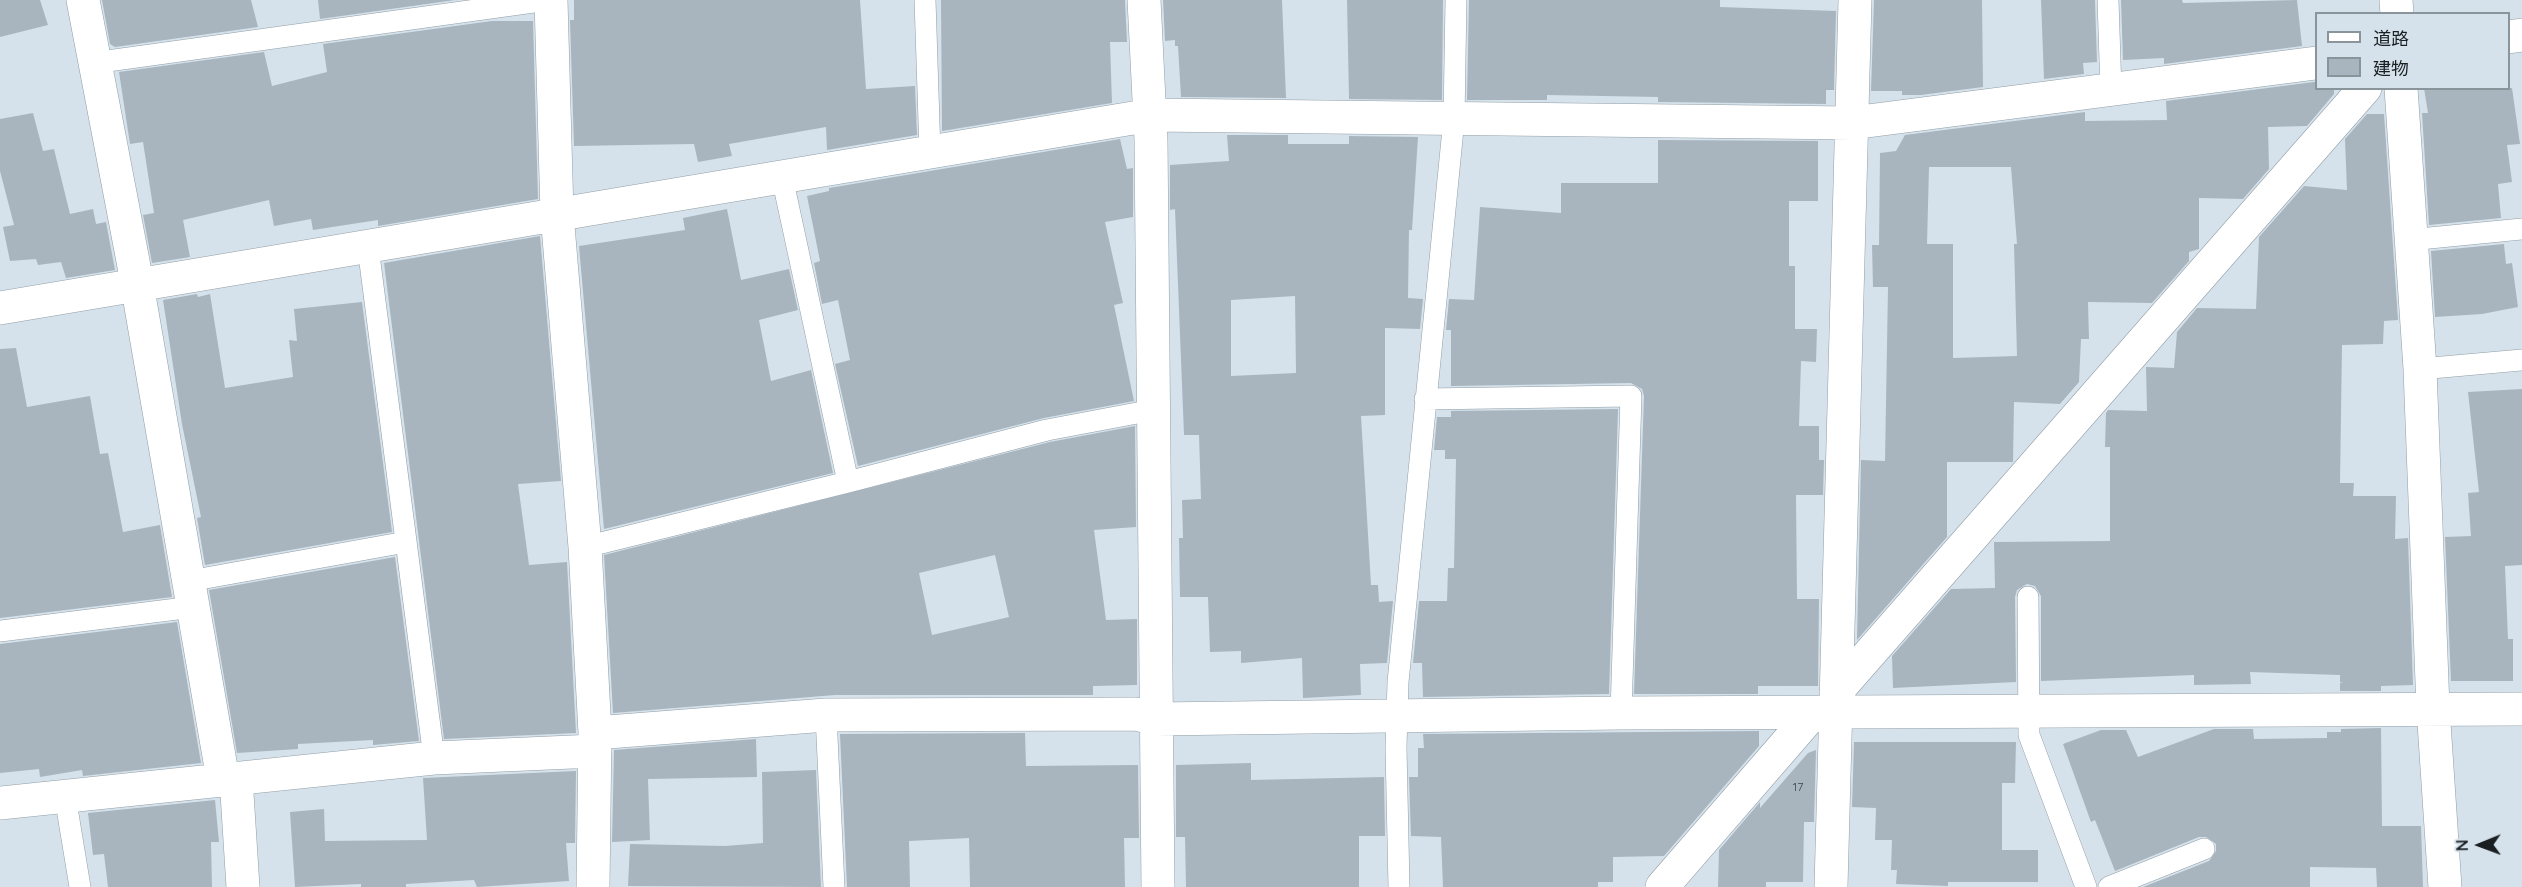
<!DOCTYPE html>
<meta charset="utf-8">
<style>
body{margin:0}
#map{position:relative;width:2522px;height:887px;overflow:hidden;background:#d5e2eb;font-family:Quicksand,"Noto Sans JP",sans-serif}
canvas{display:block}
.legend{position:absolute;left:2315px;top:12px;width:195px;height:78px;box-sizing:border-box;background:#d5e2eb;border:2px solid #8a949b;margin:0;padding:8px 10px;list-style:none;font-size:18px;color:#1a1f22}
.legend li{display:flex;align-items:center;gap:12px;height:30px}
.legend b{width:30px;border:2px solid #8a949b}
.north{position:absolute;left:2450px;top:815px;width:60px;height:60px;-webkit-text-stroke:4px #d5e2eb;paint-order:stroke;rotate:269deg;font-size:16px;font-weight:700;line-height:24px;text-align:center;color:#1a1f22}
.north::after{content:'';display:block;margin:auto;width:21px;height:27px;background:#1a1f22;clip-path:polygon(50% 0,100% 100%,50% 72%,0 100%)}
</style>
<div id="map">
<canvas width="2522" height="887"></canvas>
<ul class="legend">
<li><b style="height:8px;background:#fff"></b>道路</li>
<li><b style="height:16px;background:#a9b5be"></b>建物</li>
</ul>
<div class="north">N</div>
</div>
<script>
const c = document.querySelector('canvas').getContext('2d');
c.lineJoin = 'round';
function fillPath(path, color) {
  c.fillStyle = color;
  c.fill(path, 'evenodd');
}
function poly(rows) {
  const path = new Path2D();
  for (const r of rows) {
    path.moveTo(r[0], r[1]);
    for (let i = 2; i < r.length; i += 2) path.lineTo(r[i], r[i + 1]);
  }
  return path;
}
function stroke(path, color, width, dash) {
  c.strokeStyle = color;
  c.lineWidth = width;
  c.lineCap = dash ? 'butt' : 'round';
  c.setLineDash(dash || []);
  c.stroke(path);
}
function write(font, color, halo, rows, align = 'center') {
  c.font = font + ' Quicksand,sans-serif';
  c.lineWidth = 5;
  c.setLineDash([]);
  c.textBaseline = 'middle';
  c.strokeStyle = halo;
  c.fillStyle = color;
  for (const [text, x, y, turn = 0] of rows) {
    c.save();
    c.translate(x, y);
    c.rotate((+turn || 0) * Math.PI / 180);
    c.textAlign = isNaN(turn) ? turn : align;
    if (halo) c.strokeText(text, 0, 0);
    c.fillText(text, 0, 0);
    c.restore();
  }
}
const building = poly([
 [0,0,40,0,48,25,0,37],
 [102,0,251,0,258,27,115,47,110,44],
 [318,0,455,0,320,19],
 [574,0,860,0,866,89,915,86,917,135,827,150,826,127,729,144,732,156,698,162,694,144,574,146,570,20,574,20],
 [941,0,1125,0,1127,42,1110,42,1112,103,942,131],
 [1163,0,1282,0,1286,98,1181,97,1178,46,1175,46,1175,40,1165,41],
 [1347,0,1443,0,1442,100,1349,99],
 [1469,0,1720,0,1720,7,1836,11,1834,90,1826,90,1826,104,1658,102,1658,97,1547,95,1547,100,1467,100],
 [1874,0,1982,0,1983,87,1921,95,1902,95,1902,91,1871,91],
 [2041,0,2095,0,2097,62,2083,63,2084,74,2044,79],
 [2121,0,2182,0,2183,3,2297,0,2302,46,2164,64,2164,58,2123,60],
 [492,21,533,21,538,199,378,226,378,220,313,230,311,219,274,226,269,200,183,220,190,257,152,263,143,215,154,213,143,142,130,144,119,72,264,52,272,86,327,72,323,44],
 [2314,82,2316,82,2316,88,2334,88,2334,94,2307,126,2268,127,2269,169,2243,199,2199,198,2199,249,2189,252,2189,261,2152,303,2088,302,2089,339,2081,339,2079,382,2060,404,2014,402,2013,462,1947,462,1947,537,1857,640,1861,460,1885,461,1888,287,1873,287,1872,245,1879,245,1880,153,1896,151,1905,135,2085,112,2085,121,2167,120,2166,101],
 [1929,167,2011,167,2017,244,2014,244,2017,356,1953,358,1953,244,1927,244],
 [2424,88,2512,88,2520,144,2507,145,2512,182,2498,184,2501,218,2429,225,2422,113,2428,113],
 [33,113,43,151,54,149,70,214,93,209,96,224,106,222,115,270,66,278,61,262,38,265,36,259,10,261,3,227,14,225,0,171,0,119],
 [2367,114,2384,114,2398,320,2384,321,2383,344,2342,345,2340,483,2354,483,2353,496,2396,496,2395,539,2408,538,2413,685,2381,686,2381,691,2340,691,2340,683,2343,682,2340,682,2340,675,2250,672,2251,684,2194,685,2194,675,2041,681,2041,596,2035,586,2027,584,2017,590,2015,597,2016,682,1893,688,1892,656,1951,589,1995,588,1994,542,2110,541,2110,447,2105,447,2106,413,2108,410,2147,411,2146,367,2174,368,2177,332,2197,308,2256,309,2259,237,2304,186,2347,190,2345,139],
 [1227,135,1288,135,1288,144,1349,144,1349,136,1418,137,1412,230,1409,230,1408,298,1423,299,1420,329,1385,328,1385,415,1361,416,1371,585,1378,585,1379,602,1393,601,1387,663,1360,664,1361,695,1303,698,1302,658,1241,663,1241,651,1210,652,1208,597,1180,597,1179,538,1183,538,1182,500,1201,499,1199,435,1184,435,1175,209,1170,210,1170,165,1229,161],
 [1295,296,1296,373,1231,376,1231,300],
 [1120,139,1127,169,1133,168,1133,217,1105,222,1123,303,1114,305,1134,401,1044,418,858,466,835,364,850,360,838,300,822,304,814,263,820,261,807,196,829,191,829,188],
 [1658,140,1818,141,1818,201,1789,201,1789,266,1795,266,1795,329,1817,329,1816,362,1801,361,1799,426,1819,426,1819,460,1824,460,1823,495,1796,495,1797,599,1819,599,1818,686,1758,686,1758,694,1634,694,1644,396,1642,389,1631,383,1451,386,1451,330,1446,330,1449,299,1474,300,1480,207,1561,213,1561,183,1658,183],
 [727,209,741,280,789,269,798,310,759,320,771,381,811,370,833,473,604,529,579,246,685,230,683,218],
 [540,236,561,481,518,484,529,565,567,562,576,733,444,739,384,263],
 [2504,244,2506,264,2512,263,2518,307,2482,314,2435,317,2431,251],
 [197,294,198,297,210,294,225,388,293,377,289,340,297,341,294,309,362,302,392,532,205,565,197,518,201,517,182,424,163,300],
 [16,348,27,407,90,396,100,454,108,453,123,532,160,525,172,597,0,618,0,349],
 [2522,389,2522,565,2505,566,2508,639,2513,639,2513,681,2451,681,2445,537,2471,536,2468,493,2479,492,2468,392],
 [1618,409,1609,694,1423,697,1422,663,1413,663,1419,601,1447,601,1448,568,1454,568,1456,459,1445,459,1445,450,1434,450,1437,417,1451,417,1451,411],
 [1135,426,1136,527,1094,530,1106,620,1137,619,1137,685,1093,686,1093,695,835,695,613,713,604,555,1050,442],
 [995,555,1009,617,932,635,919,573],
 [395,557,419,741,373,745,373,740,298,744,298,749,237,753,209,590],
 [177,622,201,763,83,776,82,770,40,777,39,769,0,773,0,644],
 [2381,728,2382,826,2421,826,2423,887,2377,887,2376,868,2310,867,2310,887,2143,887,2209,861,2216,851,2216,844,2206,837,2199,837,2115,871,2095,820,2091,822,2063,744,2101,730,2126,730,2138,757,2214,729,2253,729,2254,739,2327,738,2327,732,2341,732,2341,729],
 [1759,731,1759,746,1664,856,1613,857,1613,882,1598,882,1598,887,1443,887,1441,837,1411,836,1409,777,1418,777,1418,748,1424,748,1423,734],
 [1025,733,1026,766,1138,765,1139,838,1124,838,1125,887,970,887,969,838,909,841,910,887,847,887,840,734],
 [756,739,757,777,648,779,650,840,612,842,614,750],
 [1854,742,2016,742,2015,783,2002,783,2002,850,2038,850,2038,882,1948,882,1948,886,1896,884,1897,870,1891,870,1892,840,1875,840,1876,808,1852,807],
 [1816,750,1814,822,1804,822,1803,882,1766,882,1766,887,1718,887,1719,850,1760,802,1760,808,1808,753],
 [1251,763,1251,780,1384,777,1385,836,1359,836,1359,887,1186,887,1185,837,1176,837,1176,765],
 [816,770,821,887,628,886,630,844,725,846,763,843,762,772],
 [576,771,575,843,566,843,569,881,477,887,474,880,406,884,406,887,361,887,361,884,295,887,290,812,324,809,325,841,427,840,423,778],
 [215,800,219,842,211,842,212,887,108,887,104,854,93,855,88,813]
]);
const lane = poly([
 [925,0,930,153],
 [2108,0,2111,91],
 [93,63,548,0],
 [782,177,848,482],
 [2409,240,2522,229],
 [368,247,434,758],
 [2420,369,2522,360],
 [1425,399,1631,396,1621,713],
 [585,547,848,482,1047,430,1153,410],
 [189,581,406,542],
 [2028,597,2029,735,2086,887],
 [0,631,193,607],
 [826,715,834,887],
 [65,796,80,887],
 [1399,887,1396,747,1398,682,1454,119,1456,0],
 [2109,887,2204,849]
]);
const street = poly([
 [83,0,133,261,223,779],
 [551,0,557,214,585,547,595,733,593,887],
 [1144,0,1151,140,1158,887],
 [2396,0,2397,14],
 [2508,37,2522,35],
 [2401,88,2420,369,2433,708,2445,887],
 [0,308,1151,115,1852,123,2316,63],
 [1836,692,2365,88],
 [595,733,826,715,1136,714,1156,719,1621,713,2522,709],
 [236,778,243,887],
 [0,803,434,758,595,751],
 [1662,887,1812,714],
 [1831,887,1855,0]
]);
const numberNames = [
 ["17",1798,787]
];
fillPath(building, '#a9b5be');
stroke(lane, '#929ea6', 22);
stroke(street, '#929ea6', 34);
stroke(lane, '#fff', 21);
stroke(street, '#fff', 33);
write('12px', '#3e4449', null, numberNames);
</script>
